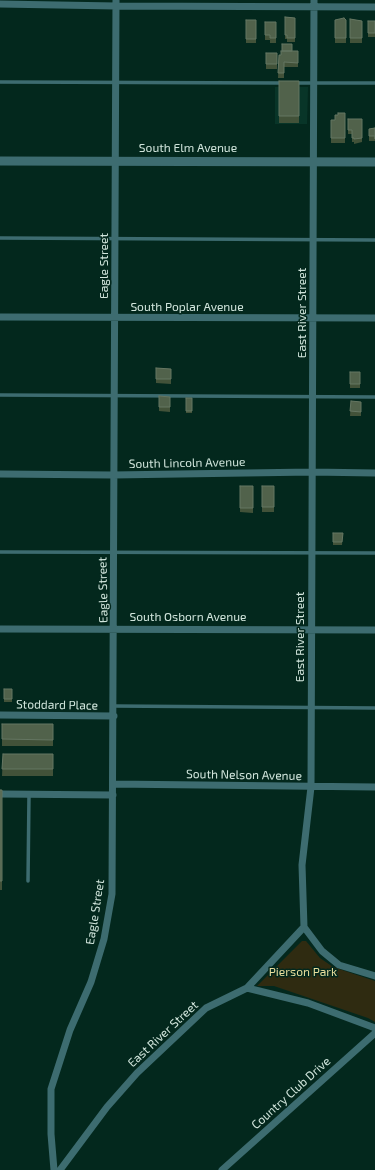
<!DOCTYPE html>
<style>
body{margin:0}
canvas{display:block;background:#03281d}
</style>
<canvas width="375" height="1170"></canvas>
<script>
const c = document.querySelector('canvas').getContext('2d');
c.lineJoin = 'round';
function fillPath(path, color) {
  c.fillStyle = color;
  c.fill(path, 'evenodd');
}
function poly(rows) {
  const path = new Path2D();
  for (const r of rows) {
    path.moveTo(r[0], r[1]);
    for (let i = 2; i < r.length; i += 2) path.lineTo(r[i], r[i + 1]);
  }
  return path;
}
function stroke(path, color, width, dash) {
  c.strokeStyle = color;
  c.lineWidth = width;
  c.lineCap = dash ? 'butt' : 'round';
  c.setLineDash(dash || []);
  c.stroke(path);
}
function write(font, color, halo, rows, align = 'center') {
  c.font = font + ' "Exo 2",sans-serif';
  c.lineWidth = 3;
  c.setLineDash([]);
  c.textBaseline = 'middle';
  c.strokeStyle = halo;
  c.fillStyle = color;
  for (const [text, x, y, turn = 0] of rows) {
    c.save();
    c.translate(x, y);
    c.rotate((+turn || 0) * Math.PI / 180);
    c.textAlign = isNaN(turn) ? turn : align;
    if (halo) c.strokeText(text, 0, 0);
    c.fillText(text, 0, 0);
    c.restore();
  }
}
const built = poly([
 [275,87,308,87,307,124,275,124]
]);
const green = poly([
 [302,941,306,941,320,958,333,967,375,981,375,1022,368,1018,274,986,257,986]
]);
const service = poly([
 [0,82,283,83],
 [295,83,375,83],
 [0,238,375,240],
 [0,395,375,397],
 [0,552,375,553],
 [114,706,375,708],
 [28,881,29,795]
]);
const minor = poly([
 [0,4,116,6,375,7],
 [0,317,375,318],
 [0,474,113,475,312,472,375,473],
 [0,629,375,630],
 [0,715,114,716],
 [113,784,375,787],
 [0,794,113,795],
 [304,927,322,951,339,965,375,976],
 [247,988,308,1003,375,1028],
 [54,1170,51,1134,51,1089,70,1030,91,982,104,939,112,894,116,0],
 [60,1170,107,1107,137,1073,206,1008,247,988,304,927,302,865,311,787,314,0],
 [222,1170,375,1033]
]);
const tertiary = poly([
 [0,161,375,162]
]);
const wall = poly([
 [285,17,295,18,295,42,287,42,287,39,285,39],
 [350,19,362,21,362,43,350,43],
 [246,20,256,20,256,43,246,43],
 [335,20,346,20,346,43,335,43],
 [368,21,375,21,375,37,368,37],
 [265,22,276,22,276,43,270,43,270,40,265,40],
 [282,51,298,51,298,67,284,67,284,78,278,78,279,55,281,55],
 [266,53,277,53,277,69,266,69],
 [279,81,299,81,299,123,279,123],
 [345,113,345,143,331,143,331,120,335,120,338,115],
 [348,119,362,119,362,142,354,144,354,142,352,142,352,134,348,134],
 [375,128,375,144,375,141,369,141,369,129],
 [156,368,171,369,171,384,156,383],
 [350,372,360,372,360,388,350,388],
 [159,396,170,397,170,412,159,411],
 [186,398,192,398,192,413,186,413],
 [351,401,361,402,361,416,350,416],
 [240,486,253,486,253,513,240,512],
 [262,486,274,486,274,512,262,512],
 [333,533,343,533,342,545,333,545],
 [4,689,12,689,12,702,4,702],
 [2,724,53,724,53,746,2,746],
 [3,754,53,754,53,776,2,776],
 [0,790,2,790,2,890,0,890]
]);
const building = poly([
 [285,17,295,18,295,38,287,38,287,35,285,35,285,17],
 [344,18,346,20,346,38,335,38,335,20,344,18],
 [350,19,362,21,362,38,350,38,350,19],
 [246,20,256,20,256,39,246,39,246,20],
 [368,21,375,21,375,33,368,33,368,21],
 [265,22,276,22,276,38,270,38,270,35,265,35,265,22],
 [282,44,292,44,292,51,282,51,282,44],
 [281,51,298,51,298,63,284,62,284,73,278,73,279,55,281,55,281,51],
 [266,53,277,53,277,64,266,64,266,53],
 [279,81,299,81,299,116,279,116,279,81],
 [338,113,345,113,345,138,331,138,331,120,335,120,335,115,338,115,338,113],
 [348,119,362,119,362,138,354,139,354,138,352,138,352,130,348,130,348,119],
 [375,128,375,139,375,136,369,136,369,129,375,128],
 [156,368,171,369,171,379,156,379,156,368],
 [350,372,360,372,360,384,350,384,350,372],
 [159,396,170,397,170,407,159,407,159,396],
 [186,398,192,398,192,411,186,411,186,398],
 [351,401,361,402,361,412,350,411,351,401],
 [240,486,253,486,253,508,240,508,240,486],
 [262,486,274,486,274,507,262,507,262,486],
 [333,533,343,533,342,542,333,542,333,533],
 [4,689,12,689,12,699,4,699,4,689],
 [2,724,53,724,53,740,2,739,2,724],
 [3,754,53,754,53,769,2,769,3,754],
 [0,790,2,790,2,881,0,881,0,790]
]);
const streetNames = [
 ["South Elm Avenue",188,148],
 ["Eagle Street",104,266,-90],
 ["South Poplar Avenue",187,307],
 ["East River Street",302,313,-90],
 ["South Lincoln Avenue",187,463,-1],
 ["Eagle Street",103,590,-91],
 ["South Osborn Avenue",188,617],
 ["East River Street",300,637,-90],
 ["Stoddard Place",57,705,1],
 ["South Nelson Avenue",244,775,1],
 ["Eagle Street",95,912,-81],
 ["East River Street",163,1034,-43],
 ["Country Club Drive",291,1093,-42]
];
const parkNames = [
 ["Pierson Park",303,972]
];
fillPath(built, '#083528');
fillPath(green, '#2f2b11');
stroke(service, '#3d6c70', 3.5);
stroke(minor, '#3d6c70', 7);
stroke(tertiary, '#3d6c70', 9);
fillPath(wall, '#425239');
fillPath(building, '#51624b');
stroke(building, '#657662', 1);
write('12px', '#d1e5dc', '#03281d', streetNames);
write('12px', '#e9de9c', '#03281d', parkNames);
</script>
